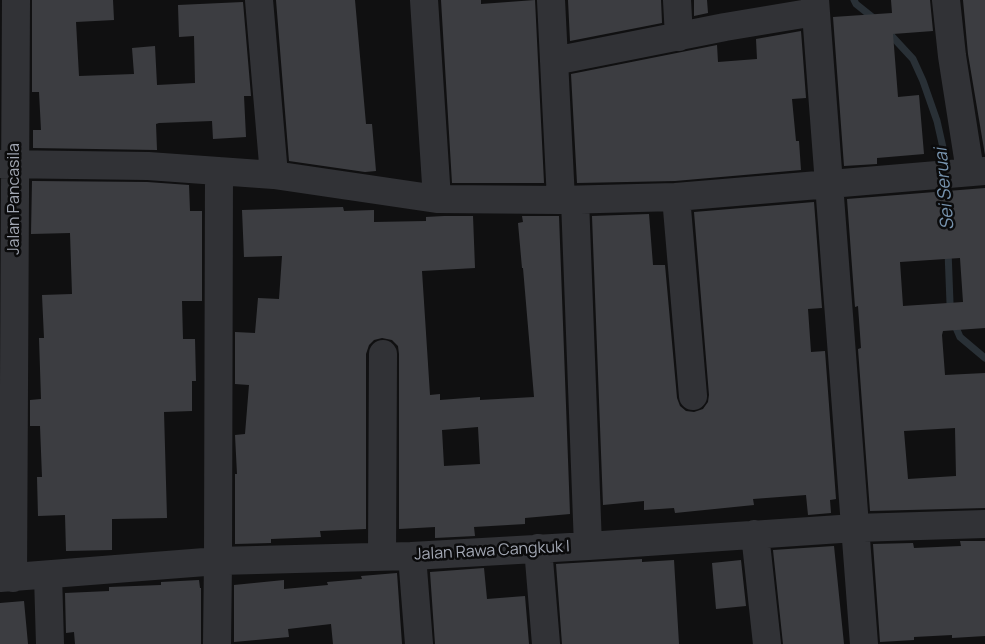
<!DOCTYPE html>
<style>
body{margin:0}
canvas{display:block;background:#101011}
</style>
<canvas width="985" height="644"></canvas>
<script>
const c = document.querySelector('canvas').getContext('2d');
c.lineJoin = 'round';
function poly(rows) {
  const path = new Path2D();
  for (const r of rows) {
    path.moveTo(r[0], r[1]);
    for (let i = 2; i < r.length; i += 2) path.lineTo(r[i], r[i + 1]);
  }
  return path;
}
function stroke(path, color, width, dash) {
  c.strokeStyle = color;
  c.lineWidth = width;
  c.lineCap = dash ? 'butt' : 'round';
  c.setLineDash(dash || []);
  c.stroke(path);
}
function fillPath(path, color) {
  c.fillStyle = color;
  c.fill(path, 'evenodd');
}
function write(font, color, halo, rows, align = 'center') {
  c.font = font + ' Manrope,sans-serif';
  c.lineWidth = 5;
  c.setLineDash([]);
  c.textBaseline = 'middle';
  c.strokeStyle = halo;
  c.fillStyle = color;
  for (const [text, x, y, turn = 0] of rows) {
    c.save();
    c.translate(x, y);
    c.rotate((+turn || 0) * Math.PI / 180);
    c.textAlign = isNaN(turn) ? turn : align;
    if (halo) c.strokeText(text, 0, 0);
    c.fillText(text, 0, 0);
    c.restore();
  }
}
const stream = poly([
 [854,0,856,4,876,20],
 [888,32,913,59,923,81,937,121,944,152,945,168],
 [948,251,950,303,952,312],
 [954,323,960,337,985,358]
]);
const building = poly([
 [32,0,113,0,114,20,76,22,79,76,134,74,132,48,155,46,157,85,195,83,194,36,179,37,178,5,243,2,251,96,244,96,246,137,213,139,212,121,159,123,156,124,157,150,33,148,33,130,41,130,39,92,32,92],
 [276,0,355,0,366,124,372,124,376,171,365,172,289,161],
 [441,0,481,0,481,4,535,0,544,183,452,183],
 [568,0,661,0,662,23,570,41],
 [694,0,707,0,708,13,694,16],
 [891,0,930,0,933,31,893,34,898,97,919,95,924,154,877,158,877,164,844,166,833,17,892,13],
 [963,0,985,0,985,155,968,54],
 [801,31,806,98,792,99,796,141,799,141,801,170,675,181,577,183,571,74,717,45,718,62,757,59,756,39],
 [32,181,147,182,189,185,190,211,202,211,202,301,182,301,183,339,195,339,196,381,192,381,192,411,164,412,167,518,112,519,112,550,66,551,65,515,38,516,37,477,42,477,40,426,30,426,30,400,41,399,39,338,44,338,42,295,72,294,70,233,31,234],
 [985,188,985,328,943,331,942,335,945,375,985,373,985,508,870,511,858,349,861,348,858,306,855,307,847,199],
 [960,258,963,302,903,306,900,262],
 [955,428,956,476,908,479,904,431],
 [814,202,822,308,808,309,811,352,825,351,836,499,830,500,831,513,808,515,806,495,753,499,754,505,675,513,674,508,644,510,644,501,603,505,592,216,649,214,653,265,665,265,677,398,680,406,686,411,694,412,703,409,708,402,709,395,694,212],
 [343,207,344,211,374,210,374,222,426,221,426,217,444,216,473,216,475,268,422,271,430,395,440,394,440,400,480,397,480,400,534,397,523,268,522,268,518,223,523,222,522,216,559,216,570,514,525,518,525,524,474,527,475,536,435,538,435,527,399,529,399,354,398,346,392,340,382,338,374,340,369,345,366,354,366,529,320,531,321,537,271,539,271,543,235,544,235,474,237,474,235,435,245,434,249,385,235,384,235,332,255,333,258,298,279,299,282,256,244,257,242,210],
 [478,427,480,464,444,466,442,430],
 [960,541,985,541,985,636,952,638,952,635,914,637,914,640,880,642,873,544,913,543,914,548,961,546],
 [834,546,844,644,783,644,773,550],
 [642,559,642,562,674,560,679,644,562,644,556,564],
 [741,560,746,606,716,609,712,563],
 [484,568,487,599,525,596,529,644,435,644,430,572],
 [397,573,402,644,333,644,331,624,288,629,289,637,234,642,234,585,284,580,284,589,328,585,327,582,362,579,361,576],
 [199,580,200,588,201,588,201,644,75,644,74,632,66,633,65,593,109,591,109,587,161,585,161,582],
 [24,601,28,644,0,644,0,603]
]);
const minor = poly([
 [259,0,274,175],
 [424,0,437,199],
 [551,0,561,200],
 [677,0,679,37],
 [815,0,864,644],
 [946,0,952,56,970,171],
 [554,61,725,27,815,12],
 [0,164,148,166,274,175,437,199,561,200,676,197,985,171],
 [676,197,693,396],
 [575,200,588,546],
 [755,534,767,644],
 [538,548,546,644],
 [382,556,383,354],
 [412,556,419,644],
 [48,575,50,644],
 [0,578,218,561,412,556,588,546,855,528,985,524],
 [13,578,16,0],
 [217,644,218,561,219,171]
]);
const streetNames = [
 ["Jalan Pancasila",15,199,-90],
 ["Jalan Rawa Cangkuk I",492,551,-3]
];
const waterNames = [
 ["Sei Seruai",945,189,-95]
];
stroke(stream, '#293036', 7);
fillPath(building, '#3c3d41');
stroke(minor, '#313236', 28);
write('16px', '#a1a6b2', '#0b0b0c', streetNames);
write('italic 18px', '#7793ae', '#0b0b0c', waterNames);
</script>
